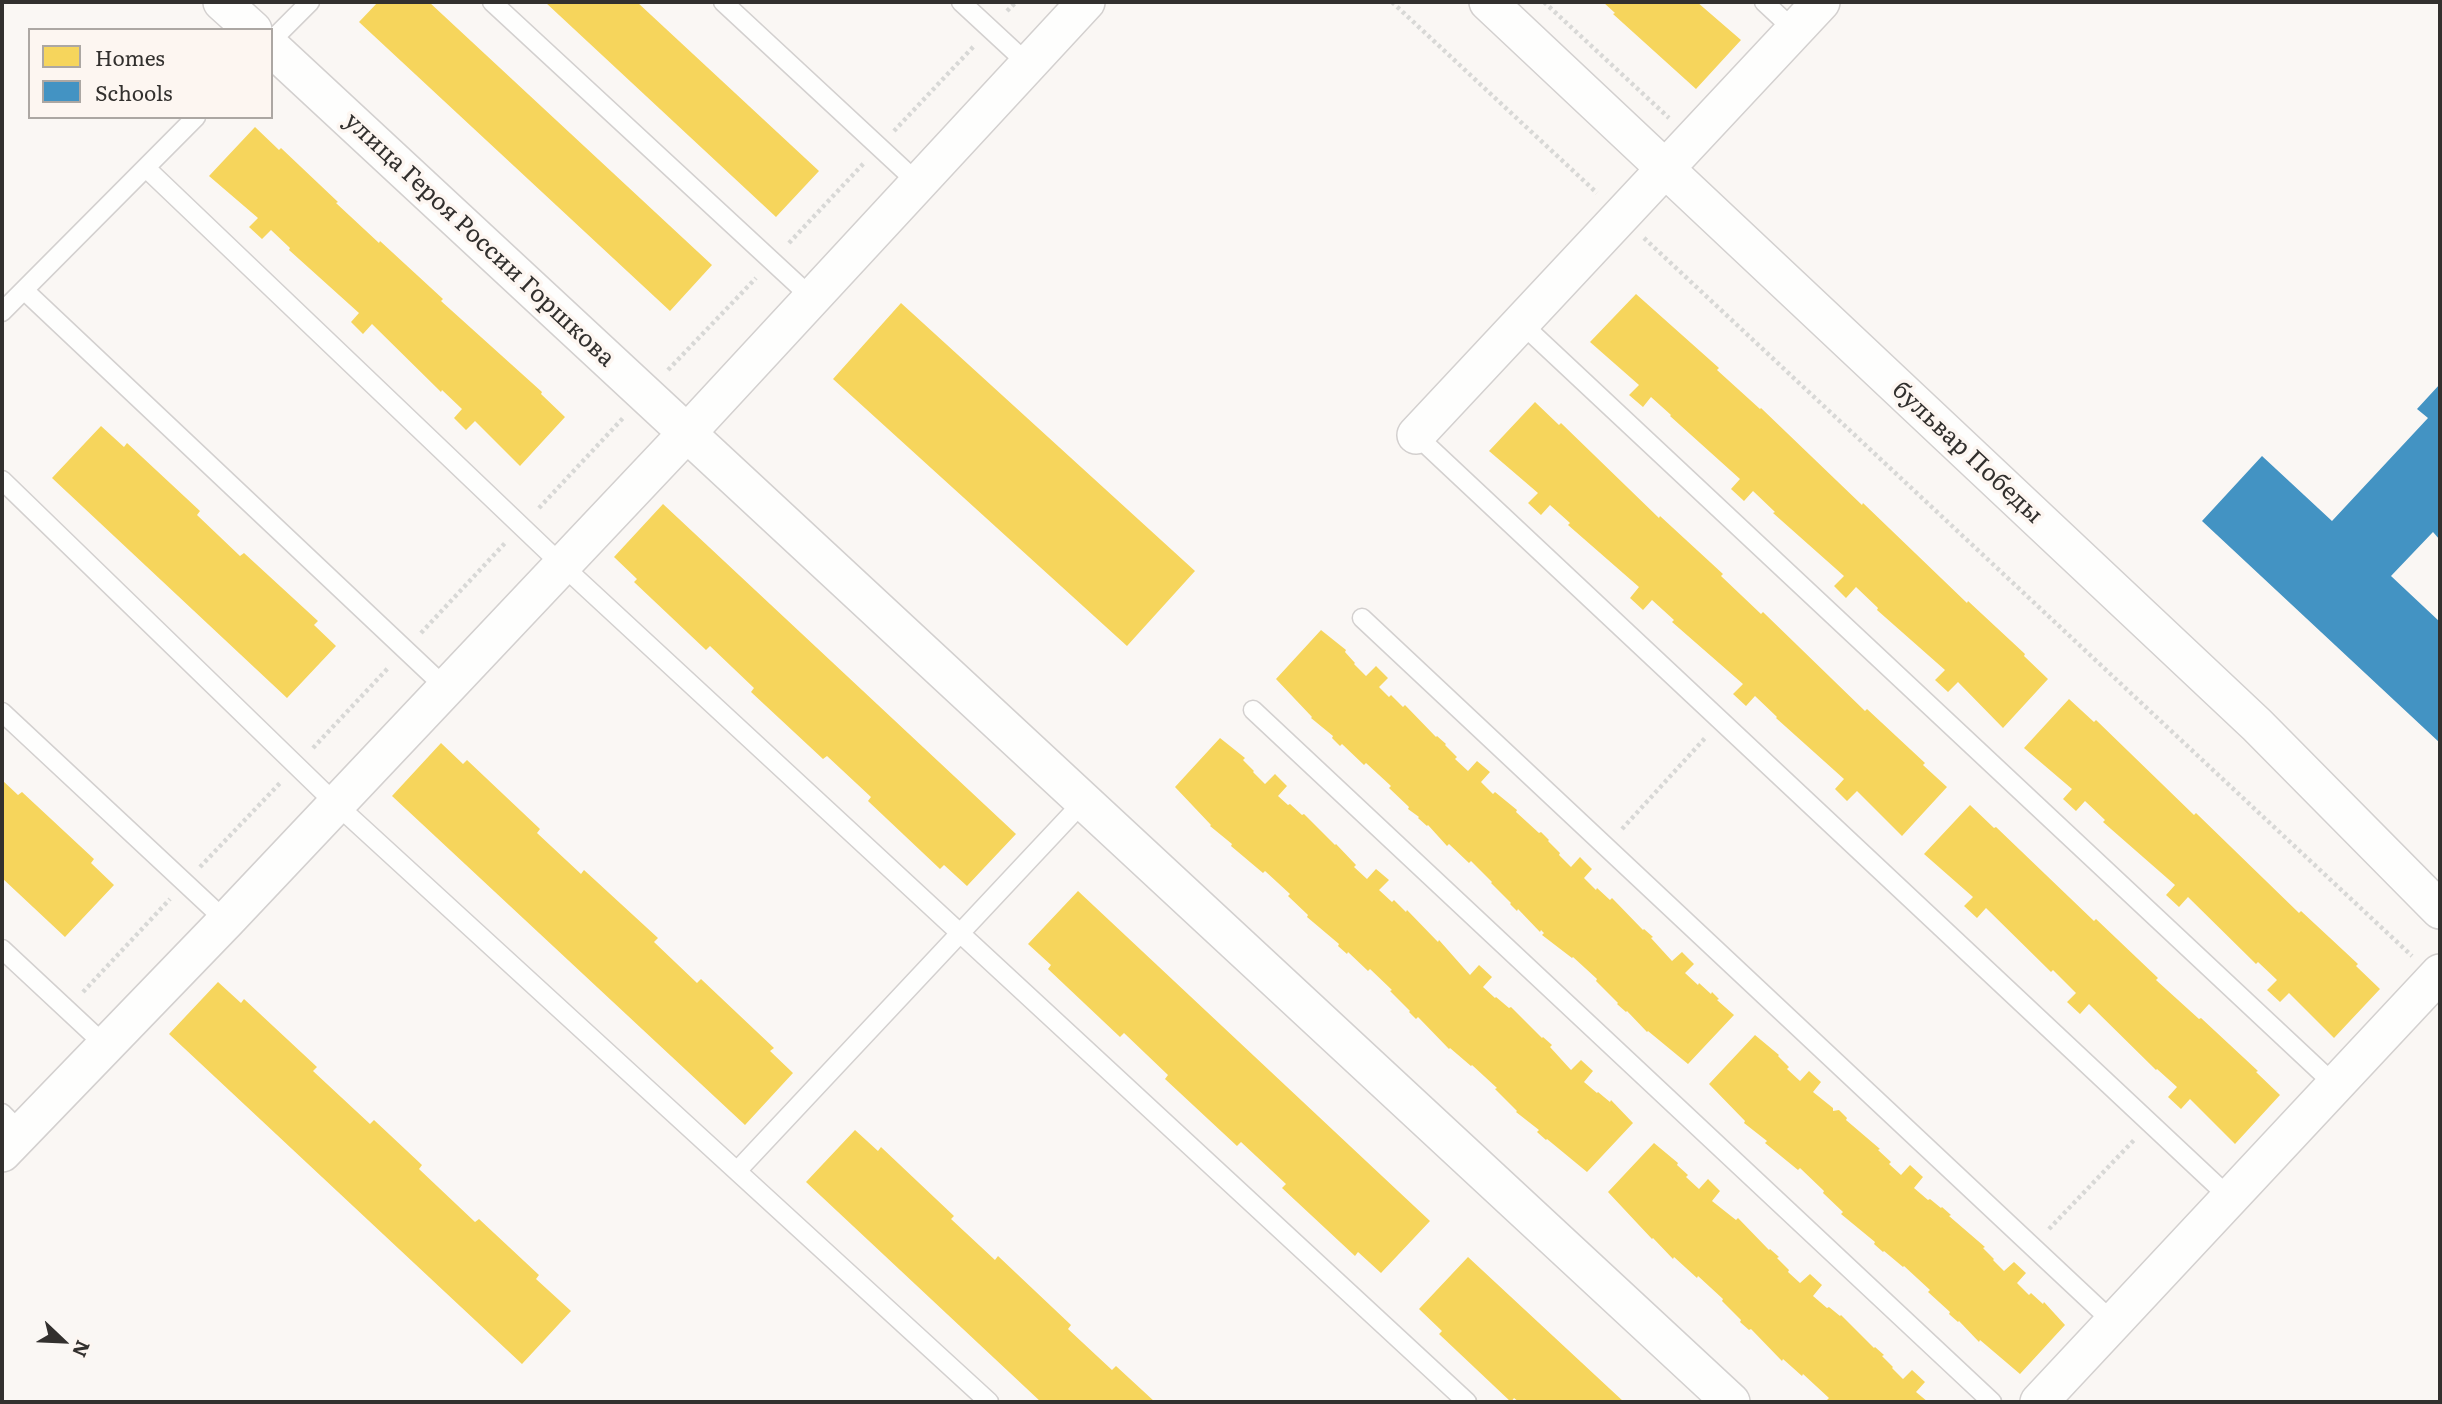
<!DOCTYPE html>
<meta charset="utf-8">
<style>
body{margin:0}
#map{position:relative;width:2442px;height:1404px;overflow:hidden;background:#faf7f4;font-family:Literata,serif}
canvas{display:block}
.frame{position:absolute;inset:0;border:4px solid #32302e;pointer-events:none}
.legend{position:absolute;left:28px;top:28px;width:245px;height:91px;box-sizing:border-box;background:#fdf6f1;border:2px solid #aca7a3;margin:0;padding:9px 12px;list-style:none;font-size:21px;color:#32302e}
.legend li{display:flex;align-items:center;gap:14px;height:35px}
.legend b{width:35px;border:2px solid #aca7a3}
.north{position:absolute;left:28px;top:1306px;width:70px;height:70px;-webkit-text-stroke:5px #fdf6f1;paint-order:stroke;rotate:113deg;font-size:19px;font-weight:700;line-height:28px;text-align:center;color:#32302e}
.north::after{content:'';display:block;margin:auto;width:24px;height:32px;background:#32302e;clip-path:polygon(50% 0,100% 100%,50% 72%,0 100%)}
</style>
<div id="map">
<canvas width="2442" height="1404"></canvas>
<div class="frame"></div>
<ul class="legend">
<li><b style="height:19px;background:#f6d55c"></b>Homes</li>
<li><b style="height:19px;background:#4393c3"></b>Schools</li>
</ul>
<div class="north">N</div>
</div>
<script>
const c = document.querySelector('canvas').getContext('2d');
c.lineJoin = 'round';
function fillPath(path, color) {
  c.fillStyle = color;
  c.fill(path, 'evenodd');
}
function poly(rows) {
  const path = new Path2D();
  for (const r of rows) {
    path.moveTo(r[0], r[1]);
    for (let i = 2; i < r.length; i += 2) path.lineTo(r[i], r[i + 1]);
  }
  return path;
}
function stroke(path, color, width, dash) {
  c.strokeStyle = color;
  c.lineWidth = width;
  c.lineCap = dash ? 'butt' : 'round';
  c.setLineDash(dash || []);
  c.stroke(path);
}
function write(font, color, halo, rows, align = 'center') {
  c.font = font + ' Literata,serif';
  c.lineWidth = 7;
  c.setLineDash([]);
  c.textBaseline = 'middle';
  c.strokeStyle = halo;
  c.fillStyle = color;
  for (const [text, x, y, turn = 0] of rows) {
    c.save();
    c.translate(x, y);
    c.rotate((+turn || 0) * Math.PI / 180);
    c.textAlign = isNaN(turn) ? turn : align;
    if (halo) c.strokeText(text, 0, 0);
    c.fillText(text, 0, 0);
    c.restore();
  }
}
const homes = poly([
 [378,2,429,2,712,265,670,311,359,22],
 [545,2,637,2,819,171,776,217],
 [1603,2,1697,2,1741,40,1696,89,1613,14,1615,13],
 [255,127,279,150,281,148,338,202,336,203,379,243,380,241,443,299,441,301,542,392,541,394,565,417,520,466,475,421,466,430,454,418,462,409,442,390,441,392,372,324,363,334,351,322,359,313,289,250,290,248,271,230,262,239,249,227,258,218,209,176],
 [1636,294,1719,368,1717,370,1760,409,1761,408,1862,505,1863,503,1967,603,1968,601,2025,654,2024,656,2048,679,2003,728,1958,682,1948,692,1935,680,1945,670,1877,610,1878,608,1856,587,1846,598,1834,586,1844,576,1773,513,1775,512,1753,491,1744,501,1731,489,1740,479,1670,416,1671,415,1651,397,1643,407,1629,395,1639,385,1590,342],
 [901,303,1195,571,1127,646,833,379],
 [1535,402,1559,425,1561,423,1659,518,1660,516,1723,574,1721,576,1761,614,1763,612,1865,711,1867,709,1925,763,1923,765,1947,787,1902,836,1857,791,1847,801,1835,789,1844,779,1776,718,1777,717,1755,696,1746,706,1733,694,1743,684,1672,622,1674,620,1652,600,1643,610,1630,598,1639,587,1568,525,1570,523,1550,505,1541,515,1528,503,1538,493,1489,451],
 [101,426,124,447,127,443,200,511,197,515,240,556,244,553,318,621,314,625,336,646,287,698,52,478],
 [663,504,1016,834,967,886,944,865,940,869,868,801,871,797,827,756,823,759,751,692,754,688,710,646,706,650,634,582,637,579,614,557],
 [1321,630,1346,650,1345,652,1355,663,1354,664,1366,676,1376,666,1388,678,1379,687,1389,697,1391,695,1403,707,1405,705,1436,737,1437,736,1446,744,1445,745,1457,757,1455,759,1468,771,1477,761,1490,772,1481,782,1493,794,1495,792,1517,810,1516,812,1539,833,1541,832,1549,840,1548,841,1560,853,1559,855,1571,867,1580,857,1592,869,1584,878,1596,890,1597,888,1610,900,1612,898,1643,930,1644,929,1653,937,1651,938,1672,961,1682,952,1694,964,1685,973,1698,985,1699,983,1711,994,1712,992,1719,999,1717,1000,1734,1015,1688,1064,1648,1031,1647,1032,1627,1011,1626,1012,1617,1004,1618,1003,1596,981,1597,979,1573,957,1572,958,1542,935,1544,933,1541,930,1540,932,1518,909,1517,911,1510,904,1511,903,1491,883,1492,882,1471,861,1469,863,1449,844,1447,846,1428,825,1427,826,1418,818,1419,817,1408,809,1409,807,1389,788,1391,786,1366,763,1364,765,1342,744,1340,746,1332,738,1333,736,1311,718,1312,717,1276,679],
 [2069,699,2094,722,2096,720,2194,815,2196,813,2299,913,2301,911,2358,964,2356,966,2380,989,2334,1038,2289,993,2280,1002,2267,990,2277,980,2258,962,2256,964,2188,897,2179,907,2166,895,2175,885,2103,822,2105,820,2085,801,2076,811,2063,799,2072,789,2024,748],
 [1220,738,1245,758,1243,760,1254,771,1253,772,1265,784,1275,774,1287,786,1278,796,1288,805,1290,804,1302,815,1304,814,1335,845,1336,844,1356,865,1354,867,1367,879,1376,869,1389,880,1379,890,1392,902,1394,900,1406,912,1407,910,1438,942,1439,940,1470,975,1479,965,1492,977,1483,987,1495,998,1496,997,1509,1008,1511,1007,1542,1038,1543,1037,1552,1045,1550,1047,1571,1070,1581,1060,1593,1071,1584,1082,1597,1093,1598,1092,1610,1102,1611,1100,1633,1123,1587,1172,1547,1139,1546,1140,1537,1132,1539,1130,1516,1112,1517,1111,1495,1089,1497,1088,1472,1065,1471,1066,1450,1048,1449,1049,1418,1017,1416,1019,1409,1012,1410,1011,1390,991,1392,990,1370,969,1368,971,1348,952,1347,954,1338,946,1339,944,1307,917,1308,915,1288,896,1290,894,1265,871,1263,873,1231,846,1232,844,1210,826,1211,825,1175,787],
 [441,743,463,764,467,760,540,829,537,833,581,874,584,870,658,938,654,942,697,983,701,979,774,1048,770,1051,793,1073,745,1125,392,796],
 [2,780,18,795,22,792,94,859,91,863,114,885,65,937,2,878],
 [1970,805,1994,828,1996,827,2094,921,2096,919,2158,978,2156,980,2199,1019,2201,1018,2258,1071,2256,1072,2280,1095,2235,1144,2190,1099,2181,1109,2168,1097,2177,1087,2157,1069,2156,1070,2089,1004,2080,1014,2067,1002,2076,993,2053,970,2051,972,1986,908,1977,918,1964,906,1973,897,1924,854],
 [1078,891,1430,1221,1381,1273,1358,1252,1355,1256,1282,1188,1286,1184,1241,1142,1237,1146,1165,1079,1168,1075,1124,1033,1120,1037,1048,969,1051,965,1028,944],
 [218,982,241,1003,244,999,317,1067,313,1071,370,1124,374,1120,422,1165,419,1169,475,1222,479,1219,539,1275,536,1279,571,1311,522,1364,169,1034],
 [1755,1035,1779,1055,1778,1056,1789,1067,1787,1069,1800,1081,1809,1071,1821,1082,1813,1092,1833,1108,1833,1111,1839,1110,1847,1118,1846,1120,1880,1149,1878,1150,1891,1162,1889,1164,1901,1175,1910,1165,1923,1177,1914,1188,1928,1200,1930,1199,1941,1208,1942,1207,1951,1215,1949,1216,1985,1247,1983,1248,1994,1259,1993,1260,2004,1271,2014,1262,2026,1273,2017,1283,2029,1295,2031,1293,2043,1304,2044,1302,2065,1325,2020,1374,1980,1340,1979,1342,1959,1321,1958,1322,1949,1314,1950,1312,1928,1292,1930,1290,1904,1266,1903,1267,1884,1251,1883,1252,1874,1244,1875,1242,1841,1214,1843,1212,1823,1193,1824,1191,1800,1168,1798,1170,1765,1143,1767,1141,1744,1123,1745,1121,1709,1084],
 [855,1130,878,1151,881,1147,954,1216,951,1219,995,1260,998,1256,1071,1325,1068,1329,1112,1370,1116,1366,1155,1402,1041,1402,806,1182],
 [1654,1143,1678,1163,1677,1165,1688,1175,1686,1177,1699,1189,1708,1179,1720,1191,1712,1201,1736,1220,1738,1218,1769,1250,1770,1249,1779,1257,1777,1258,1789,1270,1788,1272,1800,1283,1810,1274,1822,1285,1813,1296,1827,1308,1829,1307,1840,1316,1841,1315,1874,1348,1875,1347,1884,1355,1882,1356,1893,1367,1892,1368,1903,1379,1912,1370,1925,1382,1916,1392,1928,1402,1830,1402,1827,1400,1829,1398,1803,1374,1802,1376,1783,1359,1782,1361,1751,1329,1749,1330,1740,1322,1741,1320,1722,1301,1723,1299,1698,1276,1697,1278,1674,1257,1673,1259,1653,1238,1652,1239,1608,1192],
 [1468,1257,1624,1402,1519,1402,1514,1398,1511,1402,1439,1334,1442,1331,1419,1309]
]);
const schools = poly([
 [2440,384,2440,540,2433,532,2391,576,2440,622,2440,743,2202,521,2262,456,2332,521,2428,418,2417,409]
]);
const path = poly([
 [1392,2,1597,193],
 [1544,2,1669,118],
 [1007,11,1016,2],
 [894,131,974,46],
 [1644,238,2412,956],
 [789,243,864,163],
 [668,370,756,278],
 [539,508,624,417],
 [421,633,506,542],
 [313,748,389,667],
 [1622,829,1706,737],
 [200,867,281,782],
 [83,992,170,899],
 [2049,1229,2135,1139]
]);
const service = poly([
 [492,2,812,298],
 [723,2,918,183],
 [961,2,1028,64],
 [1764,2,1794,30],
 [271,41,310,2],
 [146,168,562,565,1467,1402],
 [24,290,446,688],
 [2,312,196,117],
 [1521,323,2335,1085],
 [1416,435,2230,1198],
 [2,480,336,804,989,1402],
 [1362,618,2114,1323],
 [1253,710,1992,1402],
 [2,712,226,921],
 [2,949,106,1046],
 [2,1113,22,1133],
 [737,1171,1084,801]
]);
const minor = poly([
 [222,2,253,30],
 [1488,2,2257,725,2440,910],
 [271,47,1731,1402],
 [1416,435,1821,2],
 [2,1153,226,921,687,433,1086,2],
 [2039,1402,2440,973]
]);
const streetNames = [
 ["улица Героя России Горшкова",479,240,43],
 ["бульвар Победы",1967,453,43]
];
fillPath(homes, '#f6d55c');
fillPath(schools, '#4393c3');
stroke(service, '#d3d0cf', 21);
stroke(minor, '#d3d0cf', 40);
stroke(path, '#d8d8d6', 4.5, [3.5, 3.5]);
stroke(service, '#fefefd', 18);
stroke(minor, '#fefefd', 37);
write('24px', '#32302e', '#fdf6f1', streetNames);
</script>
